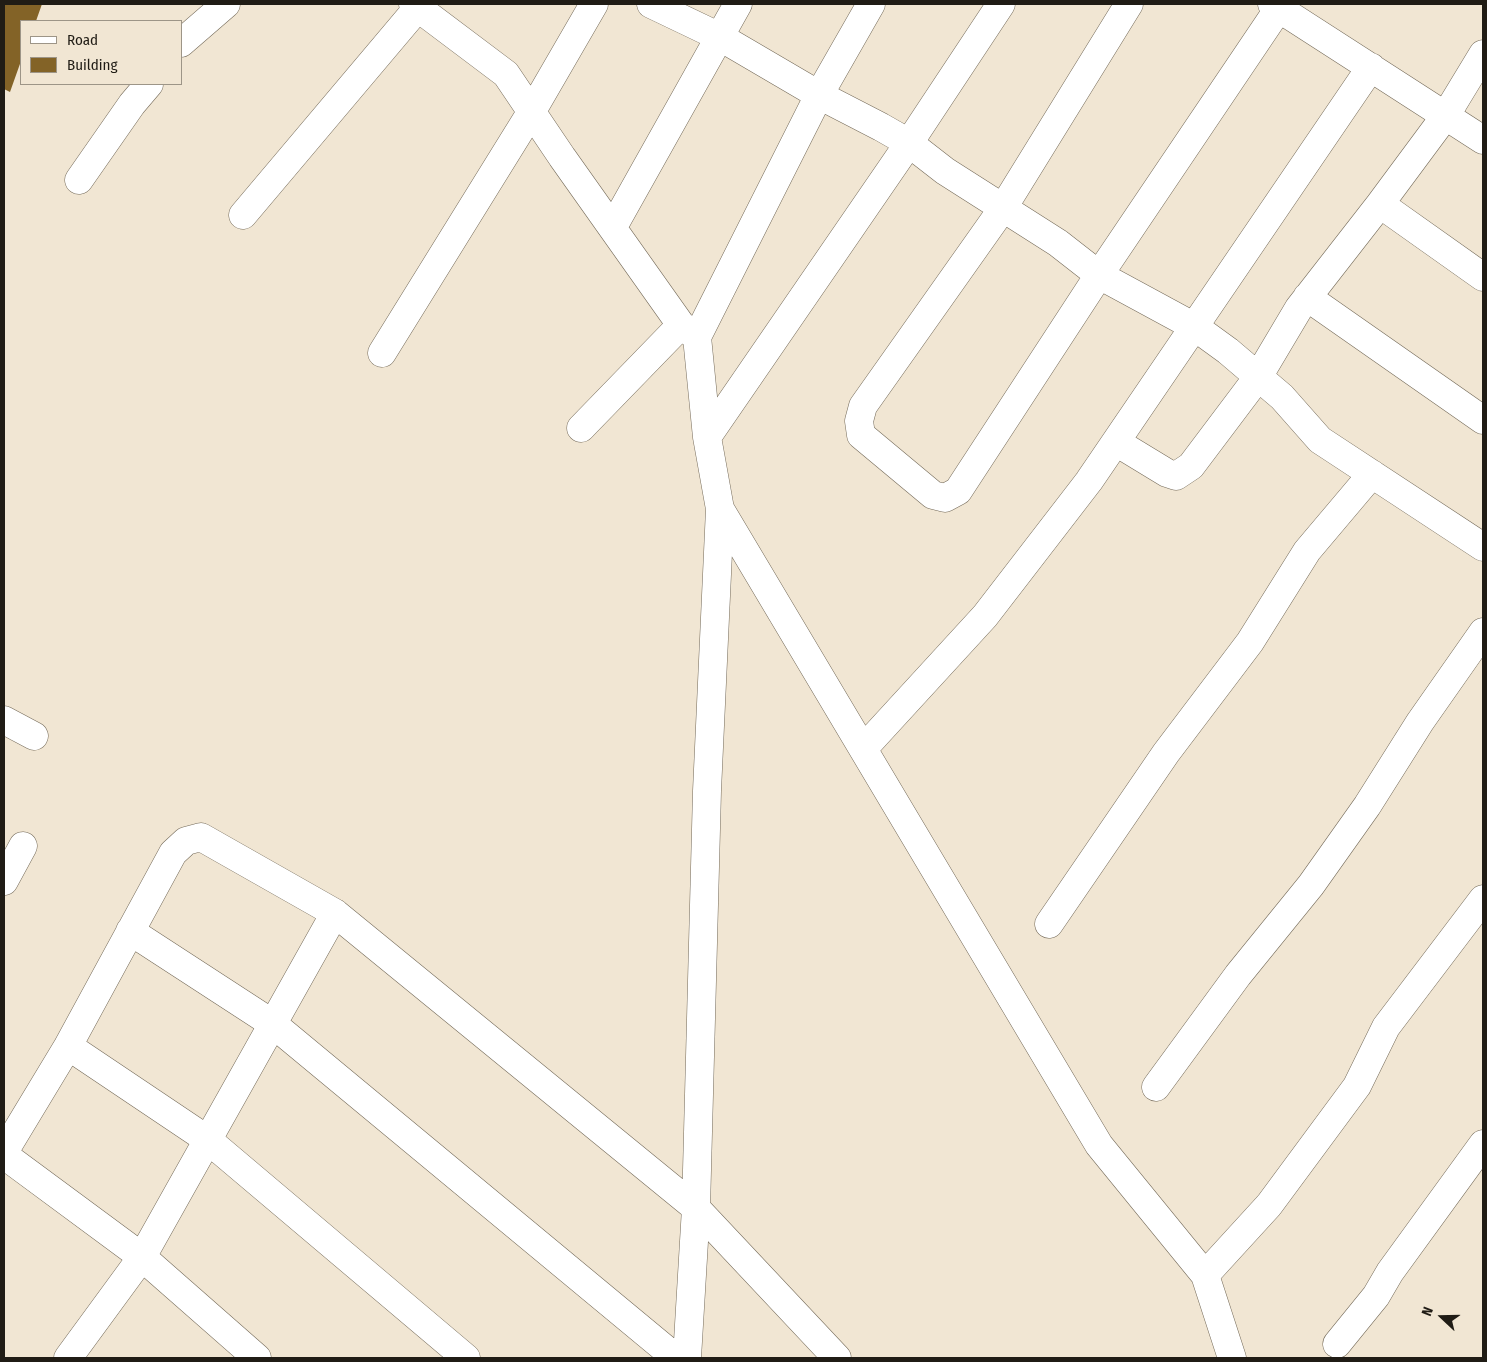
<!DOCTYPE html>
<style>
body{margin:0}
#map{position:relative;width:1487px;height:1362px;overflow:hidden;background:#f1e6d3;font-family:"Fira Sans Condensed",sans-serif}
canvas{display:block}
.frame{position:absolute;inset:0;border:5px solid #201c15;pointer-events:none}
.legend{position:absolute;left:20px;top:20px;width:162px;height:65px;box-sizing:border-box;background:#f1e6d3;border:1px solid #9d9587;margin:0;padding:6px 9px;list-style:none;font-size:15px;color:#201c15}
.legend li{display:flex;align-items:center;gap:10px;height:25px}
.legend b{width:25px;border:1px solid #9d9587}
.north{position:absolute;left:1417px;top:1292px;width:50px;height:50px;-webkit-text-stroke:4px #f1e6d3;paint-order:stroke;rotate:291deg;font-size:14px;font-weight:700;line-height:20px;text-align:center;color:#201c15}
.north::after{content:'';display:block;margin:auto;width:18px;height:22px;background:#201c15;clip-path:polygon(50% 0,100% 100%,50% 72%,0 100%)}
</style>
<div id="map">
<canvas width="1487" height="1362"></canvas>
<div class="frame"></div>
<ul class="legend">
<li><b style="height:6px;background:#fff"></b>Road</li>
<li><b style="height:14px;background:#836327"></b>Building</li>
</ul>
<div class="north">N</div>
</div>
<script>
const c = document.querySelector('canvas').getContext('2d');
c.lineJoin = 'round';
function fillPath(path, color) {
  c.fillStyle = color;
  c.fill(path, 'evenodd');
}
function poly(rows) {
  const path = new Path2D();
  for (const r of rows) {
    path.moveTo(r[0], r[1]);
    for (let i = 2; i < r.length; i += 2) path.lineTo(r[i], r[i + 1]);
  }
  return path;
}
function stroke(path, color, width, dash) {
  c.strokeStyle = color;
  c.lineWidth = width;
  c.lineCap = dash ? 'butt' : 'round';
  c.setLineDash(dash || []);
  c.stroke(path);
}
const building = poly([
 [4,4,42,4,36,21,21,21,21,61,10,92,4,89]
]);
const minor = poly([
 [413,4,506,74,562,157,681,325,697,337],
 [651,4,720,37,819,95,881,127,909,143,945,171,1058,243,1099,275,1195,327,1228,351,1282,397,1320,440,1483,547],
 [1129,4,1003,208,863,406,859,421,861,435,933,495,945,498,958,491,1099,275,1279,8],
 [1272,4,1483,140],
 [181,43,226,4],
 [79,180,132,104,149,84],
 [1380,204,1483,277],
 [243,215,421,4],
 [613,227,738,4],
 [1307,297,1483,420],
 [382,353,532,111,594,4],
 [581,428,681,325],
 [707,437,909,143,1001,4],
 [1116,442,1167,473,1176,476,1191,466,1258,377,1299,308,1380,204,1446,115,1483,54],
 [720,509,1099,1145,1205,1275,1232,1358],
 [4,720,34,736],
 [863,749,985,616,1089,481,1371,67],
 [4,881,23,846],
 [1049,924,1166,753,1250,642,1307,551,1372,474],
 [130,931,273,1024,676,1358],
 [68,1046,208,1140,466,1358],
 [1156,1087,1238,975,1311,885,1367,806,1420,722,1483,632],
 [4,1152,68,1046,173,853,186,841,201,837,335,913],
 [4,1155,142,1257,257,1358],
 [1205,1275,1269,1205,1357,1086,1386,1027,1483,899],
 [1337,1344,1376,1296,1390,1272,1483,1144],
 [68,1358,142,1257,335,913,696,1208,837,1358],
 [687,1358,696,1208,707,791,720,509,707,437,697,337,819,95,871,4]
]);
fillPath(building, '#836327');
stroke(minor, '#746a59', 29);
stroke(minor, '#fff', 28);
</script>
